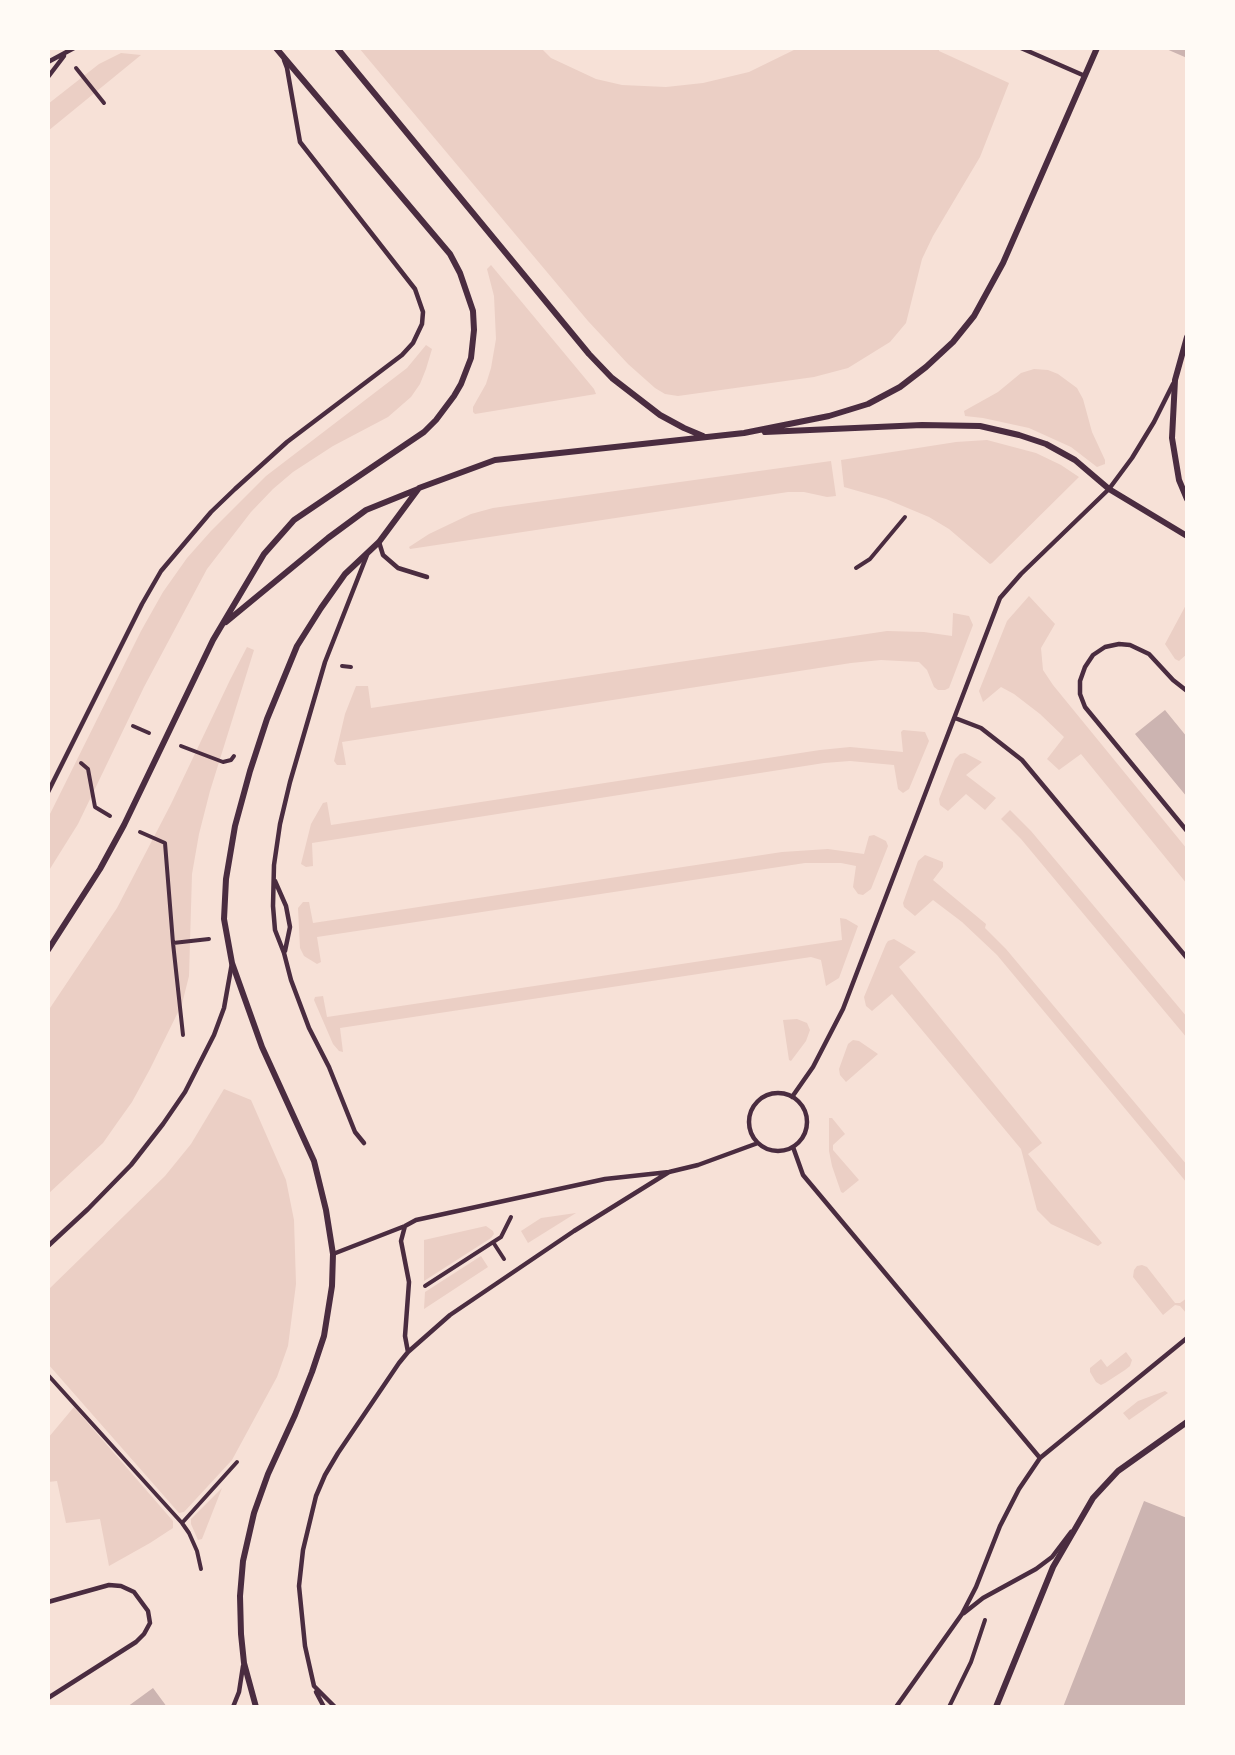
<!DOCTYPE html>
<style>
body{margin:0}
#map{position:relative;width:1235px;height:1755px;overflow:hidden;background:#f7e1d7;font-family:"IBM Plex Serif",serif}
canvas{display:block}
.frame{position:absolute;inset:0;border:50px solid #fffaf5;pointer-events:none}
</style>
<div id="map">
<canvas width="1235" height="1755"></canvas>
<div class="frame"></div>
</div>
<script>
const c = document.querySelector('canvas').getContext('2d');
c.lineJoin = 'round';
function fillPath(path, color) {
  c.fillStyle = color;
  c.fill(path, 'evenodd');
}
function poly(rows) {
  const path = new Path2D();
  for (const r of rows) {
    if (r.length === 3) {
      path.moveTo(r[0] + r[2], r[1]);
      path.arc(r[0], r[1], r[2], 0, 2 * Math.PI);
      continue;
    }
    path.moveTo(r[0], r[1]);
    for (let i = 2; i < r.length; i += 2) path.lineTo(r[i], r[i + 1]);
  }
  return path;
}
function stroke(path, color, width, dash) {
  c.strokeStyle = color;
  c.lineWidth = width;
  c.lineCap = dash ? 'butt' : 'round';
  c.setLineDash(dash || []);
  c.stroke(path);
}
const green = poly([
 [359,48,541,48,551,58,596,79,622,85,666,87,703,83,749,72,798,48,939,48,939,51,1009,83,980,157,933,236,922,259,906,323,890,342,848,368,814,377,678,396,665,394,655,388,628,364,588,321],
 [121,53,141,55,48,131,48,104,99,64],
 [491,265,594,389,596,394,475,414,473,412,473,407,486,384,491,368,496,339,494,296,487,269],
 [426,345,432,349,426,369,420,384,411,397,388,417,333,446,293,472,273,489,251,512,207,569,144,687,78,824,48,872,48,818,141,631,163,592,187,558,211,531,266,476,407,368],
 [1034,369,1048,370,1058,374,1077,388,1083,399,1092,432,1105,460,1105,464,1097,467,1071,447,1029,428,983,418,965,416,964,411,998,392,1021,373],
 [987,440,1036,453,1061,465,1079,477,992,563,990,564,949,529,929,517,886,499,844,487,841,460,956,442],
 [831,461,836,496,827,497,804,492,788,492,410,549,409,547,429,534,471,514,493,508],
 [1029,596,1055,624,1041,648,1043,670,1053,685,1187,849,1187,884,1081,754,1059,770,1047,759,1064,737,1040,714,1014,694,1001,687,983,702,982,699,979,691,1007,621],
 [1187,603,1187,654,1179,661,1175,659,1165,644],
 [953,613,969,616,973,625,949,688,945,690,938,690,934,687,927,670,919,662,881,660,851,663,342,742,346,765,337,765,334,761,345,714,356,686,368,686,371,708,887,631,924,632,952,636],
 [247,647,254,650,210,791,199,834,192,874,189,976,182,1004,150,1069,132,1102,117,1123,103,1143,48,1194,48,1011,117,908,171,804,230,680],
 [903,730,925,732,929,741,909,789,903,793,898,789,894,765,850,761,824,763,312,843,313,866,306,867,301,864,311,824,323,803,327,802,331,825,820,750,850,747,903,752,901,732],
 [965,753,982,762,966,775,996,798,985,810,966,794,948,811,940,805,939,799,955,759,960,754],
 [1010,810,1031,831,1187,1017,1187,1038,1021,839,1001,819],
 [874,835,886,841,888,846,871,889,863,895,858,894,853,887,856,866,841,863,805,863,317,937,321,962,317,964,304,956,300,948,298,908,303,902,309,902,313,923,782,852,828,849,864,854,869,836],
 [925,855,943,862,943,867,933,880,986,924,985,928,1006,949,1187,1165,1187,1183,997,955,962,922,933,900,915,916,904,907,903,903,918,861],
 [840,918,846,919,858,926,839,978,826,986,821,960,811,957,340,1028,343,1052,339,1051,333,1044,314,1000,315,997,323,996,327,1017,842,940],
 [894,939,916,952,899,967,1042,1143,1028,1154,1102,1243,1098,1246,1051,1224,1037,1210,1021,1149,892,994,872,1011,866,1006,864,997,886,944,888,941],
 [797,1019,807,1023,810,1030,806,1041,791,1061,789,1060,783,1020],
 [853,1040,859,1041,878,1054,846,1082,840,1075,839,1069,848,1044],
 [224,1089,251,1100,286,1180,294,1220,296,1284,288,1346,277,1377,232,1460,184,1512,179,1513,48,1364,48,1290,165,1176,191,1144],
 [829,1118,832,1118,845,1134,833,1145,833,1150,859,1180,843,1193,841,1192,832,1166,829,1151],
 [576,1213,528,1243,521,1231,541,1218],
 [486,1226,493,1231,494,1234,491,1238,424,1281,424,1240],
 [481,1256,488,1267,424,1309,425,1292],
 [1142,1265,1147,1267,1175,1303,1180,1303,1187,1298,1187,1314,1180,1306,1175,1305,1163,1315,1133,1277,1134,1270,1137,1266],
 [1126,1352,1132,1360,1130,1366,1125,1370,1105,1383,1101,1385,1096,1382,1090,1372,1090,1368,1101,1359,1107,1367],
 [1165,1391,1168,1393,1129,1420,1123,1413,1138,1401],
 [74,1407,173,1521,173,1528,150,1543,109,1566,100,1519,66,1523,57,1481,48,1482,48,1438],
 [222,1488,202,1539,198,1540,191,1524,191,1519]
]);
const building = poly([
 [1164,48,1187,48,1187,58],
 [1165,710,1187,737,1187,797,1135,734],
 [1144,1501,1187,1518,1187,1707,1063,1707],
 [153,1688,167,1707,127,1707]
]);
const path = poly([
 [76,68,104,103],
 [856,568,870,559,905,517],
 [342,666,351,667],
 [133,726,149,733],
 [181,746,223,762,231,760,234,756],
 [81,763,88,769,95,807,110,816],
 [140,832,165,843,173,943,209,939],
 [173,943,183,1035],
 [493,1242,504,1259],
 [425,1286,501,1237,511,1217],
 [48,1375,182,1523,189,1533,197,1551,201,1569],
 [182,1523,237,1462],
 [949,1707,971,1662,985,1620]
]);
const service = poly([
 [1021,48,1085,76],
 [48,62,74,48],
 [48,77,64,56],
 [379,542,383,555,398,568,427,577],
 [1187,691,1173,680,1149,654,1130,645,1119,644,1105,647,1093,655,1085,667,1080,681,1080,694,1085,707,1187,831],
 [955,718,981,728,1022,760,1187,958],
 [48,792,142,604,161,571,211,512,235,489,287,442,402,355,413,343,422,324,423,312,415,289,300,142,287,68,284,60],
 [275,881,286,906,290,927,285,951],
 [778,1122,29],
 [792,1097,813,1067,843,1009,1000,598,1021,574,1109,489,1132,458,1154,422,1173,384],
 [364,1143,355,1132,329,1067,309,1028,291,980,284,953,275,930,273,906,274,865,280,824,290,782,325,662,367,555],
 [793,1147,803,1175,1040,1458],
 [405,1226,401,1241,409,1282,405,1336,408,1352],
 [48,1246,88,1209,131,1165,163,1124,185,1092,214,1035,224,1008,232,963],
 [333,1254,405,1226,416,1220,605,1179,669,1172,698,1165,758,1143],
 [48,1602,109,1585,121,1586,134,1592,148,1611,150,1623,144,1634,136,1642,48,1698],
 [964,1613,983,1598,1036,1569,1052,1557,1071,1532],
 [316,1692,324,1707],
 [233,1707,239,1692,243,1666],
 [335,1707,314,1686,305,1646,299,1586,303,1550,316,1496,325,1475,338,1453,399,1363,408,1352,450,1315,574,1231,669,1172],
 [896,1707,962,1614,976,1587,1000,1526,1019,1489,1040,1458,1187,1338]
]);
const minor = poly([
 [337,48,589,354,612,378,660,415,684,428,703,436],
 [1187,337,1175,380,1172,438,1179,480,1187,499],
 [765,432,922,425,980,426,1019,435,1046,444,1075,460,1109,489,1187,536],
 [226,622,328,538,366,510,418,489],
 [48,950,100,869,124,825,213,640,264,554,294,520,424,432,436,420,454,396,461,384,471,358,474,330,473,311,460,273,450,254,276,48],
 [256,1707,244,1663,241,1634,240,1596,243,1561,254,1513,268,1474,295,1415,312,1372,324,1336,332,1286,333,1254,326,1210,314,1161,262,1047,232,963,224,919,226,879,235,826,250,771,267,719,297,646,321,608,345,574,379,542,419,488,495,460,744,433,829,416,868,404,900,387,926,367,953,342,974,316,1003,263,1097,48],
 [996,1707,1053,1567,1093,1498,1118,1471,1187,1422]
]);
fillPath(green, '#ebcfc5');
fillPath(building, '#ccb4b1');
stroke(path, '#4a2c40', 4);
stroke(service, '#4a2c40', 4.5);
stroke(minor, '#4a2c40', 6);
</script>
